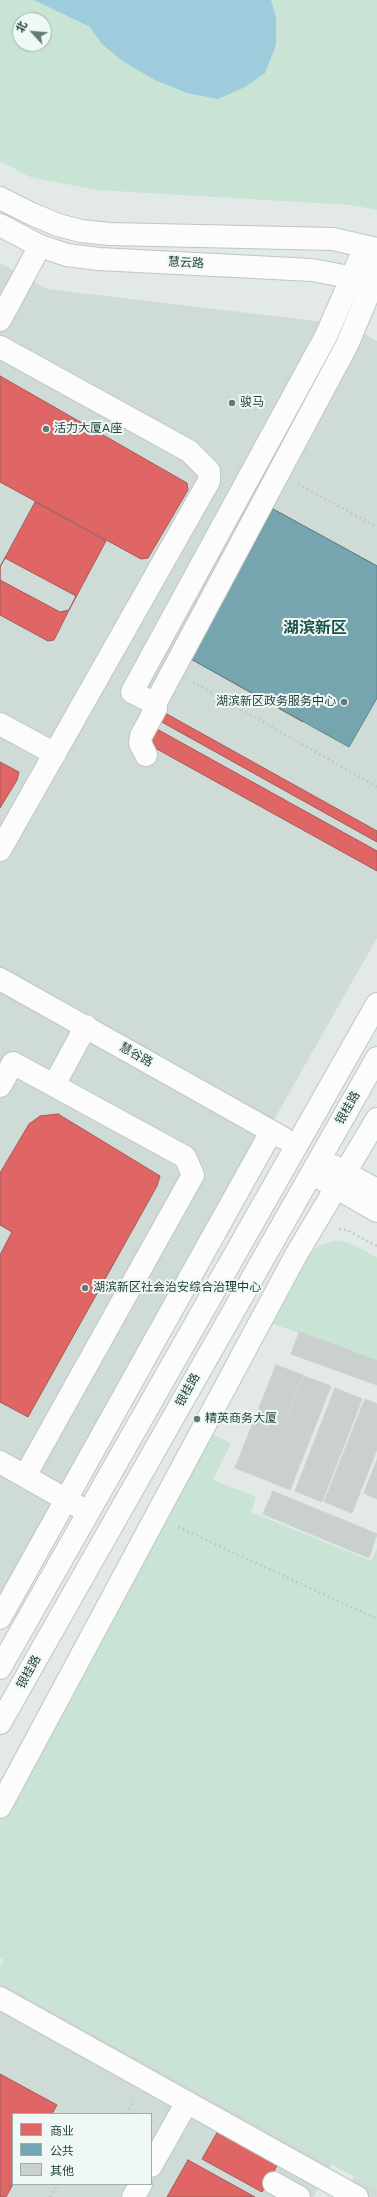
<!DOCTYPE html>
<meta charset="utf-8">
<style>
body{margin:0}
#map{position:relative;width:377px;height:2197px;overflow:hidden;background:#e2e9e7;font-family:Rubik,"Noto Sans SC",sans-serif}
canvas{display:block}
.legend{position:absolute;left:12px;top:2113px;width:140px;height:72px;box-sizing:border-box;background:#f0f8f5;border:1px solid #9caeaa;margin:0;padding:5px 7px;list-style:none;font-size:12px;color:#1e3e39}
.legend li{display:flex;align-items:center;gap:8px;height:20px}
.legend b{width:20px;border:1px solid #9caeaa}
.north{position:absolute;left:12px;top:12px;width:40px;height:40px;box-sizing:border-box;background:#f0f8f5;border:1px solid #9caeaa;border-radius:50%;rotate:296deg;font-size:11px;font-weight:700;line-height:16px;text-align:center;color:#1e3e39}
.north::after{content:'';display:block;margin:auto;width:14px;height:18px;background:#637a76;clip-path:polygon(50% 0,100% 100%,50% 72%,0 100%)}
</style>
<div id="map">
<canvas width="377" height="2197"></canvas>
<ul class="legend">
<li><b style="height:11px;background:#e06666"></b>商业</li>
<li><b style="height:11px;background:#76a5af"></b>公共</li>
<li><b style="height:11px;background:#c9d0ce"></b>其他</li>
</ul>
<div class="north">北</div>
</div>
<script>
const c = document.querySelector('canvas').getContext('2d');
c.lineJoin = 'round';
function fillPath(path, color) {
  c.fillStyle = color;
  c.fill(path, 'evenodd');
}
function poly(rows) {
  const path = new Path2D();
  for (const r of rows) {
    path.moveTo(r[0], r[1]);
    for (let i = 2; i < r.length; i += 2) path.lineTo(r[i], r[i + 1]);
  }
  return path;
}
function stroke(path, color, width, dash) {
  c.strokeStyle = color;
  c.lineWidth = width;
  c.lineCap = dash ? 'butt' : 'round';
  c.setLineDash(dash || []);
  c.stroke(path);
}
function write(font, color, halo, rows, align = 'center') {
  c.font = font + ' Rubik,"Noto Sans SC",sans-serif';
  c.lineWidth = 4;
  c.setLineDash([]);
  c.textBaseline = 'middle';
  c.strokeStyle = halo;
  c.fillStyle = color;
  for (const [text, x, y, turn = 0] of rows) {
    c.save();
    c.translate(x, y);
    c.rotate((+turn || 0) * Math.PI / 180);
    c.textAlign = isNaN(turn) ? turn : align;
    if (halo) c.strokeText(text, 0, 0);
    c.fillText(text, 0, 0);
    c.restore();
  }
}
const built = poly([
 [0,263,47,289,349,325,377,341,377,938,0,1603],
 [0,1982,332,2164,313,2197,0,2197],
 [13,2114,151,2114,151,2184,13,2184],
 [354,2177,377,2189,377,2197,342,2197]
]);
const green = poly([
 [0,0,377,0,377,210,351,205,97,190,30,177,0,161],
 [20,20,44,20,44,44,20,44],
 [339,1240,356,1246,377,1258,377,1359,270,1323,305,1259,319,1245],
 [212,1434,231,1443,213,1480,256,1497,251,1512,371,1561,377,1548,377,2189,0,1982,0,1967,4,1960,0,1958,0,1818]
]);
const water = poly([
 [34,0,271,0,276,18,276,45,265,73,245,87,218,99,187,93,155,80,124,62,102,44,90,27]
]);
const shops = poly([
 [0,376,187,483,188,490,148,558,141,559,0,482,0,376],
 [35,502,106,541,69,610,60,612,0,580,0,567,35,502],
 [273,509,377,566,377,589,303,722,191,659,273,509],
 [5,558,76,596,54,640,48,641,0,615,0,567,5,558],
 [165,713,377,831,377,842,160,721,165,713],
 [155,728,377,851,377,871,146,743,155,728],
 [0,762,19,772,17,780,0,808,0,762],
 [58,1114,160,1176,157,1186,28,1417,0,1402,0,1255,12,1232,0,1225,0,1173,29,1124,40,1116,58,1114],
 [0,2074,57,2105,52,2114,13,2114,13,2184,6,2197,0,2197,0,2074],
 [218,2131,278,2164,262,2192,202,2159,218,2131],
 [188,2160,255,2197,167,2197,188,2160]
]);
const public = poly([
 [273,509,377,566,377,698,349,747,191,659,273,509]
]);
const building = poly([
 [299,1332,377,1360,377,1385,291,1354,299,1332],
 [276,1365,303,1375,263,1479,235,1468,276,1365],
 [304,1376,331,1386,290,1490,263,1479,304,1376],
 [335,1388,362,1399,322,1502,295,1491,335,1388],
 [365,1399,377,1404,377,1449,352,1513,324,1502,365,1399],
 [377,1460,377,1499,364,1493,377,1460],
 [273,1491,377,1534,369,1558,263,1514,273,1491]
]);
const path = poly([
 [298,484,377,527],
 [193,682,377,787],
 [339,1229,347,1230,377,1246],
 [178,1527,377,1619],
 [127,2114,134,2100],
 [50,2197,58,2184]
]);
const minor = poly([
 [0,198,32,214,58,225,81,231,110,234,333,239,377,249],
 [0,225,40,246,67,255,99,259,312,270,365,280],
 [0,320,40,246],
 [0,347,189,451,209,471,209,481,0,850],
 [155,704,347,345,373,283,365,247],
 [0,724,55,754],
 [146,755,140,743,141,736,156,708,155,704,132,692,326,336,365,247],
 [0,979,283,1138],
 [54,1085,86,1026],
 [0,1086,13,1063,185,1157,193,1175,25,1476],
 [333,1166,377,1190],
 [323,1180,377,1211],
 [0,1462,79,1507],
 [0,1618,271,1132],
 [0,1668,377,1004],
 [0,1723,377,1058],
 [0,1807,296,1255,377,1119],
 [0,1998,357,2197],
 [151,2166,187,2102],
 [274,2183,299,2197],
 [133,2197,141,2184]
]);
const markers = [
 [232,403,4,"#637a76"],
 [46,429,4,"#637a76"],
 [344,702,4,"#637a76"],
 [85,1288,4,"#637a76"],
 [197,1419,4,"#637a76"]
];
const streetNames = [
 ["慧云路",186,263,3],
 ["慧谷路",136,1055,29],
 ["银桂路",348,1108,-60],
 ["银桂路",188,1390,-61],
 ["银桂路",29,1672,-61]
];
const poiNames = [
 ["骏马",240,403],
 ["活力大厦A座",54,429],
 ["湖滨新区政务服务中心",336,702,"right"],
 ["湖滨新区社会治安综合治理中心",93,1288],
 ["精英商务大厦",205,1419]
];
const districtNames = [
 ["湖滨新区",315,628]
];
fillPath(built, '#cfdbd7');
fillPath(green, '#c9e4d4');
fillPath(water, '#9eccdc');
fillPath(shops, '#e06666');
stroke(shops, '#a65a58', 1);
fillPath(public, '#76a5af');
stroke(public, '#5c868c', 1);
fillPath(building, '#c9d0ce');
stroke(building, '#cbd2d0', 1);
stroke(minor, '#bfc6c4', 24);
stroke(path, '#bfcac7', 2.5, [2, 3]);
stroke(minor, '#fbfcfb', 22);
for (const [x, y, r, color] of markers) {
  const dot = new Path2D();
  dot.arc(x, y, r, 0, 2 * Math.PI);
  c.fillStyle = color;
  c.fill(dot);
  stroke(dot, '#f0f8f5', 1.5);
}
write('12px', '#1e3e39', '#f0f8f5', streetNames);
write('12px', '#1e3e39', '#f0f8f5', poiNames, 'left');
write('bold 16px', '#18524a', '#f0f8f5', districtNames);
</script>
